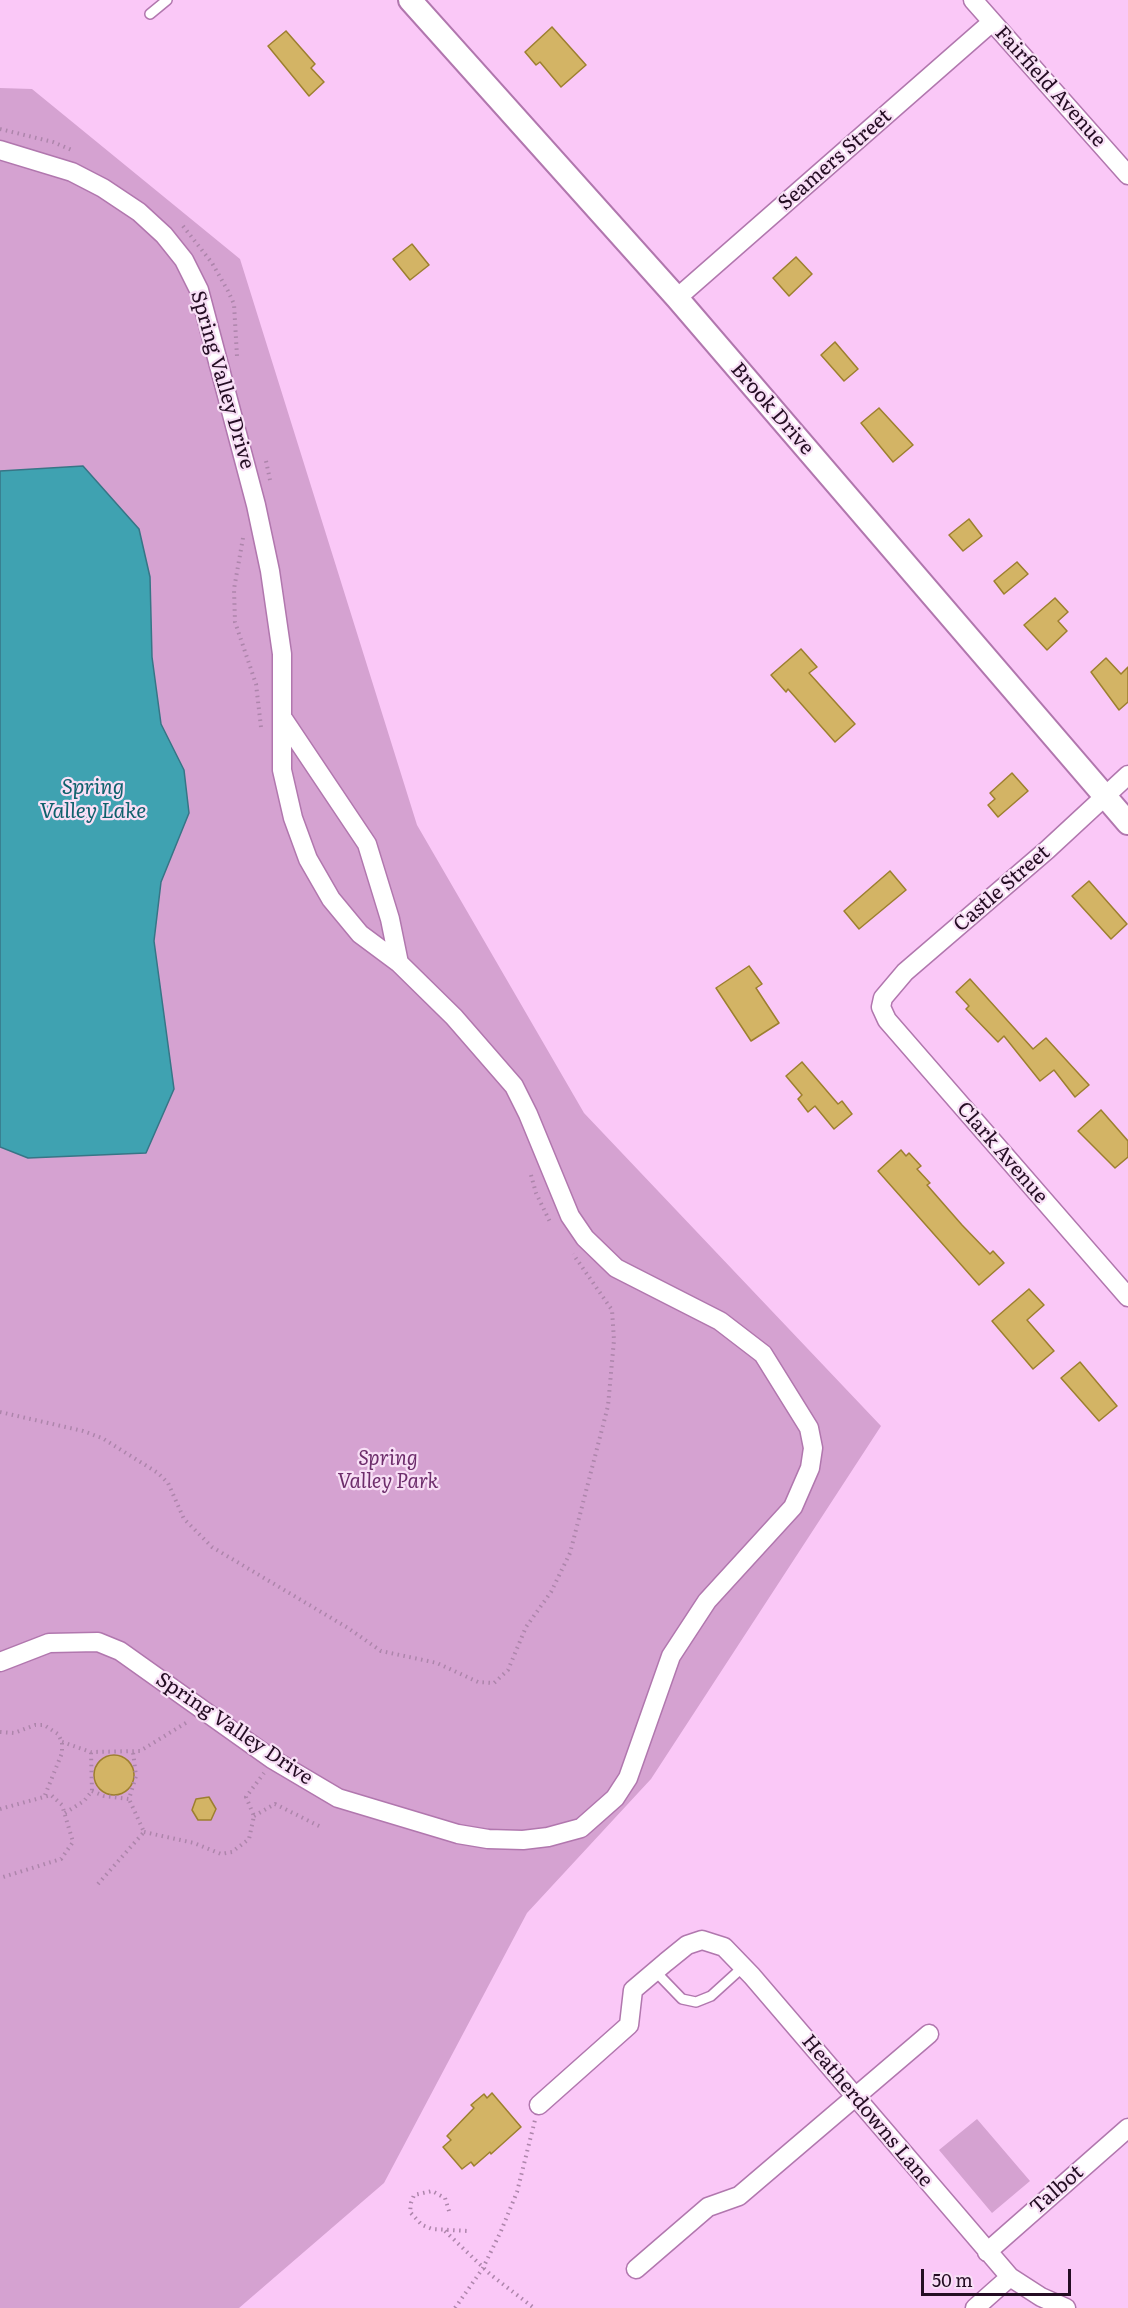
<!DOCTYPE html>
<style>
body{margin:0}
#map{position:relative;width:1128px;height:2308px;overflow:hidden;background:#fac8f7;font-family:Literata,serif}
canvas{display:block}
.scale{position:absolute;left:921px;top:2269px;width:150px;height:27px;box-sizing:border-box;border:3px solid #240d23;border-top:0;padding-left:8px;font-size:18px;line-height:21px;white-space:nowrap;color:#240d23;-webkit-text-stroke:4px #f8dff6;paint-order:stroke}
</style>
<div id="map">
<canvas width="1128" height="2308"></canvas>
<div class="scale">50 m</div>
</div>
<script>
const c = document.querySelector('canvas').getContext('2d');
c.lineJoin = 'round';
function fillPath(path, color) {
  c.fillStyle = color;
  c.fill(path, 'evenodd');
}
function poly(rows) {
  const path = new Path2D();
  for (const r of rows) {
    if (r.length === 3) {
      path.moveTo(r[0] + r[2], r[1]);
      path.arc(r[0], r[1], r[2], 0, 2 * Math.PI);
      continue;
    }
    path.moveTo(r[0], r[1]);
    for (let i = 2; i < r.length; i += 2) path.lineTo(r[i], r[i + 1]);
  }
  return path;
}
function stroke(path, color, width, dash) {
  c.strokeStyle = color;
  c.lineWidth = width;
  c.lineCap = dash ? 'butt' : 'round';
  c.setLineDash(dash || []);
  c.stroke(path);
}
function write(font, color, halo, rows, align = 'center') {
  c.font = font + ' Literata,serif';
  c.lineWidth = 4.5;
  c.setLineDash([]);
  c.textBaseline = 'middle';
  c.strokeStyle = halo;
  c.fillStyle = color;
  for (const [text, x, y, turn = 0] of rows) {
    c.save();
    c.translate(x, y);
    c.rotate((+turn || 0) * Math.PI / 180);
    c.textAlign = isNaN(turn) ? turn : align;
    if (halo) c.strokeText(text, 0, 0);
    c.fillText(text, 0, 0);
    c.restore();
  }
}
const green = poly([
 [0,88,32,89,240,259,417,825,584,1113,881,1426,651,1779,527,1913,384,2183,239,2308,0,2308],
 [977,2119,1030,2181,992,2213,939,2150]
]);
const water = poly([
 [83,466,139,529,150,577,152,657,161,724,184,770,189,813,161,882,154,941,174,1089,146,1153,28,1158,0,1147,0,471,83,466]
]);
const building = poly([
 [552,27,586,65,561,87,540,62,536,65,525,52,552,27],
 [286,31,315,64,311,68,324,82,309,96,268,46,286,31],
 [412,244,429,265,410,280,393,259,412,244],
 [796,257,812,274,789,296,773,278,796,257],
 [835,342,858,369,844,381,821,355,835,342],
 [879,408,913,445,893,462,861,423,879,408],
 [969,519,982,536,963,551,949,535,969,519],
 [1017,562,1028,574,1004,594,994,581,1017,562],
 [1055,598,1068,612,1058,621,1067,631,1047,650,1024,625,1055,598],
 [801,649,817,667,809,673,855,724,835,742,788,689,786,692,771,675,801,649],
 [1106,658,1121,674,1128,667,1128,702,1119,710,1091,672,1106,658],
 [1012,773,1028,791,998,817,988,805,995,799,990,793,1012,773],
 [890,871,906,890,859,929,844,911,890,871],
 [1089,881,1127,924,1111,939,1072,896,1089,881],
 [749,966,762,984,756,988,779,1023,751,1041,716,988,749,966],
 [970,979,1033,1049,1046,1038,1089,1085,1075,1097,1054,1070,1040,1081,1004,1036,998,1042,966,1009,969,1006,956,992,970,979],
 [802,1062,838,1104,842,1101,852,1114,834,1129,815,1106,808,1112,798,1099,802,1095,786,1076,802,1062],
 [1101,1110,1128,1141,1128,1157,1115,1168,1078,1131,1101,1110],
 [901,1150,906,1156,909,1153,921,1166,917,1169,930,1183,927,1185,962,1225,990,1254,993,1251,1004,1263,979,1285,878,1171,901,1150],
 [1029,1289,1044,1305,1027,1320,1054,1351,1033,1369,992,1321,1029,1289],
 [1080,1362,1117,1406,1099,1421,1061,1378,1080,1362],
 [114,1775,20],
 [209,1797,216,1809,211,1820,198,1820,192,1810,196,1799,209,1797],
 [492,2093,521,2127,491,2154,490,2152,474,2166,471,2162,462,2169,443,2147,451,2140,447,2136,474,2108,471,2105,484,2094,487,2098,492,2093]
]);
const path = poly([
 [0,129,53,142,74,151],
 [183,226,212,263,228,291,234,304,237,356],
 [266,461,270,480],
 [243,538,234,589,235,622,256,684,261,727],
 [531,1175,536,1193,551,1224],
 [0,1412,83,1431,102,1438,158,1473,168,1483,184,1519,212,1547,348,1628,381,1651,437,1663,478,1682,494,1683,508,1670,526,1627,551,1592,570,1553,608,1406,614,1340,612,1310,573,1254],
 [0,1732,14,1733,35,1725,44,1725,58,1734,62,1742,62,1753,45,1795],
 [62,1742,91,1752,140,1751,189,1721],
 [92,1791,104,1796,129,1799,136,1776,133,1752],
 [0,1809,51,1795,62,1805,73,1842,61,1859,0,1878],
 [65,1813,84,1801,92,1791,91,1752],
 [254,1816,275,1804,323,1828],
 [144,1832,194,1843,221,1854,232,1852,249,1839,254,1816,246,1797,264,1773],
 [98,1884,144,1832,129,1799],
 [449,2211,445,2198,432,2191,414,2195,411,2203,410,2212,422,2225,432,2229,468,2231],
 [445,2231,491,2275,534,2308],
 [455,2308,483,2268,501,2231,517,2192,535,2120]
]);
const service = poly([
 [150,14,167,0],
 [655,1971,682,1999,696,2002,711,1996,743,1967]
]);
const minor = poly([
 [973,0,1128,175],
 [0,150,72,172,103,188,139,212,164,235,184,260,199,290,256,505,270,571,282,654,282,770,293,818,308,859,331,899,360,934,399,963,454,1017,514,1086,528,1114,570,1216,585,1238,616,1268,720,1321,763,1354,809,1428,813,1448,810,1468,793,1507,707,1601,671,1656,628,1778,615,1798,581,1828,548,1837,523,1840,488,1839,458,1834,338,1798,272,1759,120,1651,98,1642,49,1643,0,1662],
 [677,298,992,22],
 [284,720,367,844,390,919,399,963],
 [1128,775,1047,850,905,972,883,998,881,1007,887,1020,1128,1297],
 [539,2105,629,2025,633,1990,666,1962,687,1945,702,1940,724,1947,752,1976,1010,2277,1041,2297,1066,2308],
 [987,2252,1128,2128],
 [636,2269,708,2207,739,2196,929,2034],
 [975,2308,1010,2277]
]);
const tertiary = poly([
 [410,0,677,298,1128,823]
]);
const streetNames = [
 ["Fairfield Avenue",1050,87,48],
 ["Seamers Street",835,160,-41],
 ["Spring Valley Drive",222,380,74],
 ["Brook Drive",772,409,49],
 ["Castle Street",1002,889,-41],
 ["Clark Avenue",1002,1153,49],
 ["Spring Valley Drive",234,1729,34],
 ["Heatherdowns Lane",867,2111,50],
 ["Talbot",1057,2190,-41]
];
const parkNames = [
 ["Spring",388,1459],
 ["Valley Park",388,1482]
];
const waterNames = [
 ["Spring",93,788],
 ["Valley Lake",93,812]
];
fillPath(green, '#d5a2d1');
fillPath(water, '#3fa2b1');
stroke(water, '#377586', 1.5);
fillPath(building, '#d3b465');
stroke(building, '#9d7f2f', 1.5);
stroke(service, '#b177ae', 12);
stroke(minor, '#b177ae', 21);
stroke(tertiary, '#b177ae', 26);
stroke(path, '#ad85ab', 4, [1.5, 4.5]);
stroke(service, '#fff', 9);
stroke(minor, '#fff', 18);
stroke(tertiary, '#fff', 22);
write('20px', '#240d23', '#f8dff6', streetNames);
write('italic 20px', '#6d2d6b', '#f8dff6', parkNames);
write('italic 21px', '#0e616c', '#f8dff6', waterNames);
</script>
